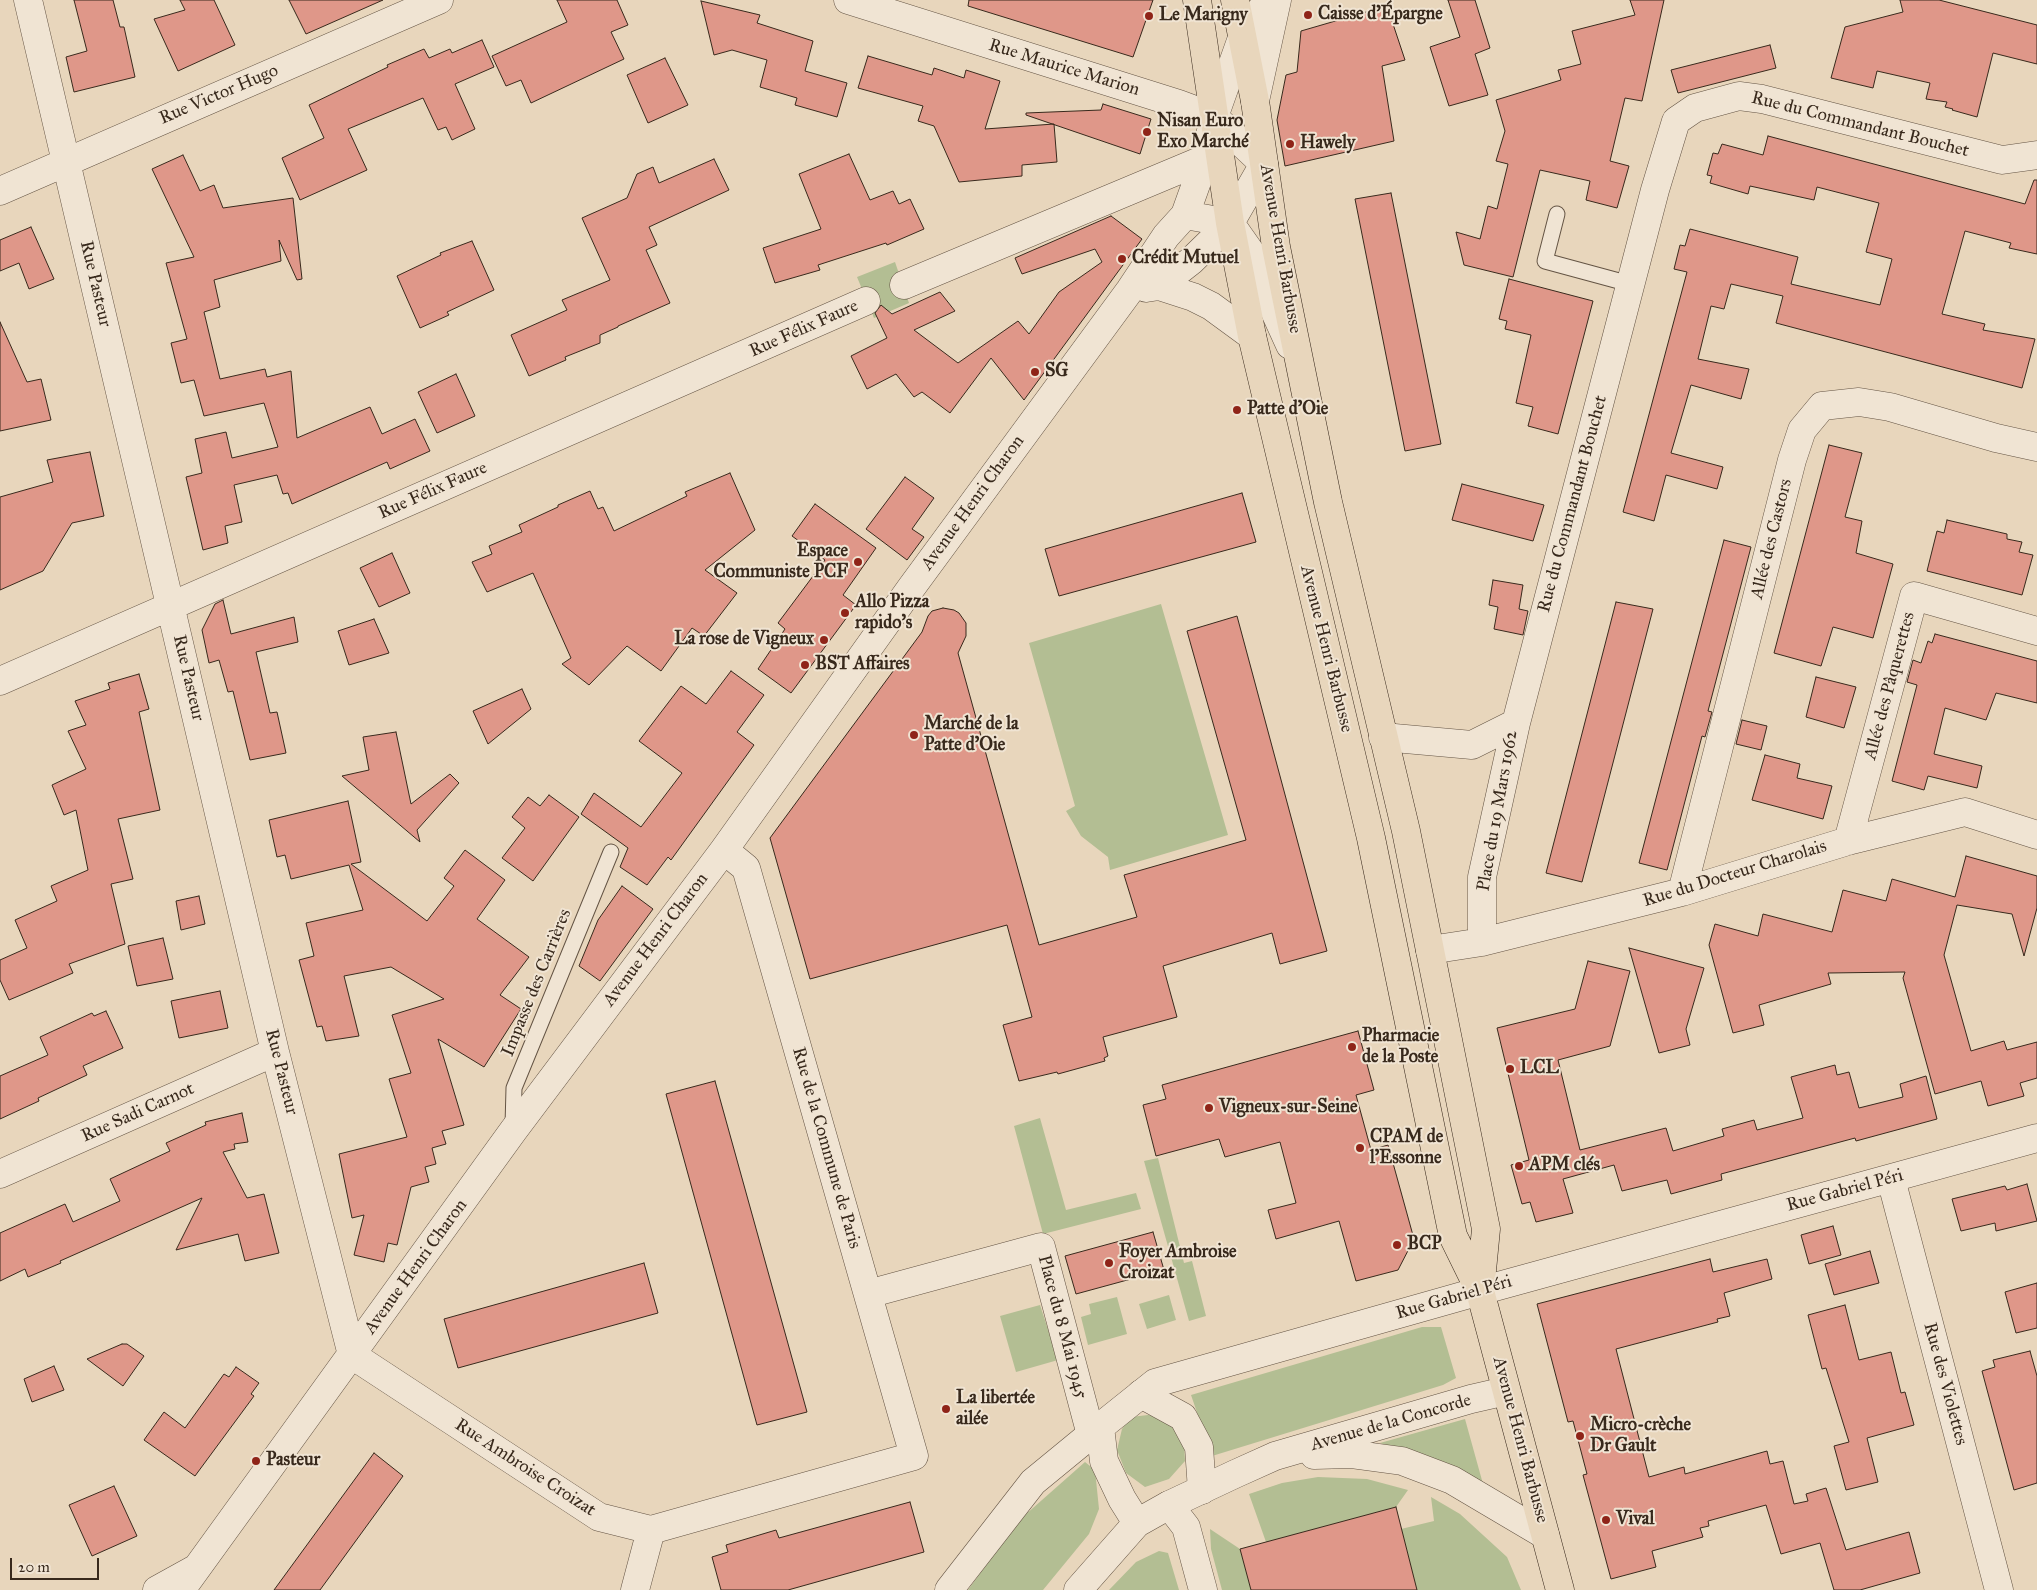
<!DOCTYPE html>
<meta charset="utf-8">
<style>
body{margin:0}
#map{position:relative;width:2037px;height:1590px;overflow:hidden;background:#e8d6bc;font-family:"IM FELL Great Primer",serif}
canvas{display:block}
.scale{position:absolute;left:10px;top:1558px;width:89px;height:22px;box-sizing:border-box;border:2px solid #38291c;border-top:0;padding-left:6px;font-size:15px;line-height:18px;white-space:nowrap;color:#38291c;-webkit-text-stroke:4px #f0e4d3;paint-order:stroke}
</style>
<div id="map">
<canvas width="2037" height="1590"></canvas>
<div class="scale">20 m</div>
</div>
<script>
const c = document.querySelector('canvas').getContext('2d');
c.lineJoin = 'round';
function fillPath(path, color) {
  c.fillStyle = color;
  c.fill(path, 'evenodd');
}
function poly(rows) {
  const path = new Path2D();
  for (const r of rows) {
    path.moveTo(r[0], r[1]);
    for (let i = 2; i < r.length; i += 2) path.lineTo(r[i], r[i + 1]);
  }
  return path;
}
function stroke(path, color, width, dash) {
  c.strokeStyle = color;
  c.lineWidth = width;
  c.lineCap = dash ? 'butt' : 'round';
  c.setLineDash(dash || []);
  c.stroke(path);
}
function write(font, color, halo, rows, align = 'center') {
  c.font = font + ' "IM FELL Great Primer",serif';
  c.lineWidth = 4;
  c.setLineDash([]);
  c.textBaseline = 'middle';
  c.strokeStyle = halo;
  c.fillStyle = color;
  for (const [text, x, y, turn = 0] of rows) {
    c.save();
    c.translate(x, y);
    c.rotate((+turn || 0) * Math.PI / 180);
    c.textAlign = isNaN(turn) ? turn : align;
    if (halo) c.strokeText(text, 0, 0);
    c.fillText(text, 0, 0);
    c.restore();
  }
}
const green = poly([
 [895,262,909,303,874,318,857,277],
 [1161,604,1228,835,1110,870,1108,857,1081,836,1066,811,1075,806,1029,643],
 [1040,1118,1066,1210,1136,1193,1141,1209,1043,1234,1014,1126],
 [1158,1158,1184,1263,1192,1261,1206,1316,1189,1321,1144,1161],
 [1169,1295,1176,1320,1147,1329,1139,1304],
 [1117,1297,1127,1334,1088,1345,1081,1317,1091,1314,1089,1304],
 [1040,1305,1058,1360,1016,1372,1000,1316],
 [1422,1327,1441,1327,1456,1378,1443,1385,1212,1456,1191,1395],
 [1148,1415,1157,1416,1176,1425,1184,1442,1185,1461,1169,1479,1145,1487,1126,1473,1117,1450,1122,1429,1131,1417],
 [1465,1419,1483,1484,1434,1460,1380,1443],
 [1085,1462,1095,1470,1099,1509,1089,1534,1043,1590,968,1590,1016,1523],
 [1318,1477,1367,1479,1408,1490,1396,1507,1266,1542,1249,1494,1282,1483],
 [1431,1497,1460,1514,1507,1557,1521,1590,1417,1590,1401,1529,1434,1521],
 [1210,1529,1240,1549,1251,1590,1222,1590,1211,1549],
 [1159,1551,1168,1553,1179,1590,1109,1590,1136,1562]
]);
const building = poly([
 [74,0,113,0,120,27,124,27,135,77,74,92,66,57,87,51,74,0],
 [180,0,214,0,235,45,178,71,154,19,185,10,180,0],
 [289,0,383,0,306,34,289,0],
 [557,0,617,0,628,25,611,32,624,59,531,103,521,80,506,86,492,56,567,22,557,0],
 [969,0,1153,0,1133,57,968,6,969,0],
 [1448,0,1475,0,1490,48,1475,54,1488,95,1449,106,1430,47,1460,37,1448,0],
 [1630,0,1664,0,1642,101,1625,98,1610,161,1629,166,1617,208,1586,200,1590,181,1540,170,1513,277,1464,265,1456,232,1480,239,1488,206,1497,209,1508,164,1496,161,1505,131,1496,100,1561,80,1558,70,1581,64,1572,31,1635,15,1630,0],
 [1900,0,1939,0,2037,25,2037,64,1993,53,1977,117,1952,110,1953,109,1945,107,1947,102,1926,99,1930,83,1877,71,1873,88,1831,78,1845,27,1903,12,1900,0],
 [701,1,760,15,757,23,813,41,805,71,847,83,837,117,795,105,797,98,760,87,767,60,732,50,714,55,701,1],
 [1387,6,1405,60,1382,66,1394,141,1285,166,1277,120,1286,75,1297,72,1301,31,1387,6],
 [482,40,494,67,455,84,475,129,452,140,446,127,438,130,423,98,348,129,367,170,300,200,282,158,324,138,309,105,388,67,387,65,424,49,429,58,450,49,452,53,482,40],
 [1770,45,1776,68,1678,93,1671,70,1770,45],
 [868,56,932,75,934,68,964,78,966,70,1000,81,985,129,1054,124,1057,162,1022,165,1022,176,959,182,934,126,918,121,923,106,858,88,868,56],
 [665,58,688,105,648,123,627,75,665,58],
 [1103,104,1151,119,1140,154,1026,115,1026,113,1101,110,1103,104],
 [1768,136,2025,204,2034,180,2037,180,2037,254,2009,248,2011,243,1965,231,1942,314,1985,324,1983,330,2035,339,2022,388,1776,323,1783,296,1731,284,1724,309,1711,306,1698,359,1749,369,1741,399,1691,385,1671,453,1723,467,1717,489,1666,475,1654,521,1623,512,1687,272,1674,269,1680,245,1685,246,1690,229,1798,257,1791,284,1880,305,1892,259,1866,252,1879,203,1817,187,1814,200,1750,186,1748,194,1710,183,1712,176,1707,175,1713,153,1718,154,1722,144,1763,155,1768,136],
 [849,154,870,200,893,191,899,204,910,199,924,229,887,245,886,243,818,265,820,270,775,283,763,248,821,229,799,174,849,154],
 [183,155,200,191,214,185,223,208,293,198,302,279,297,280,279,240,281,261,214,280,220,307,204,312,220,379,265,369,267,377,291,371,297,438,370,407,382,434,415,419,430,451,390,469,387,462,292,504,288,493,283,494,277,475,234,485,242,522,225,526,228,543,203,550,186,477,202,473,195,439,226,432,232,458,278,447,264,403,204,416,194,380,181,383,171,343,187,339,166,263,194,257,152,169,183,155],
 [714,159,729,190,649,227,657,245,646,250,670,303,618,326,618,327,600,335,600,343,565,357,566,360,529,376,511,335,567,310,562,300,610,280,582,218,627,198,637,174,653,167,659,183,714,159],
 [1391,193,1441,444,1405,451,1355,199,1391,193],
 [1111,216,1142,239,1024,400,991,358,950,413,922,392,914,397,896,374,867,389,851,356,887,338,875,313,881,305,892,314,940,292,955,311,914,330,958,363,1018,321,1029,334,1059,292,1102,262,1095,249,1022,274,1015,258,1111,216],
 [31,227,54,279,29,289,19,263,0,271,0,240,31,227],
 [472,241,494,290,447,312,449,315,420,328,397,276,441,255,440,253,472,241],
 [1509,279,1593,301,1558,434,1528,426,1533,407,1516,403,1531,335,1505,329,1507,321,1499,319,1509,279],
 [0,322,27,382,41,379,51,420,0,431,0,322],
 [456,374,475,416,437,433,418,392,456,374],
 [1829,445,1862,453,1845,517,1862,521,1856,553,1893,564,1873,638,1833,627,1821,666,1774,653,1829,445],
 [90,452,104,516,72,523,43,571,0,590,0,497,53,482,47,460,90,452],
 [730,473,755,530,705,570,737,593,704,636,692,628,661,671,627,646,589,685,562,664,571,658,533,573,487,592,472,562,492,554,489,546,522,532,519,525,558,507,558,505,590,491,598,509,603,507,614,531,687,496,685,492,730,473],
 [905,477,934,498,912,529,924,537,907,560,866,529,905,477],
 [1462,484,1544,505,1533,541,1452,520,1462,484],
 [1242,493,1256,542,1059,596,1045,549,1242,493],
 [815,504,876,548,843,595,856,605,791,693,758,669,785,629,778,623,825,560,792,536,815,504],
 [1947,520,2007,534,2007,539,2022,542,2019,552,2033,555,2022,595,1927,571,1937,531,1944,533,1947,520],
 [1724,540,1751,547,1708,711,1712,712,1705,737,1702,736,1667,870,1639,863,1724,540],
 [392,553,410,593,379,607,360,568,392,553],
 [1493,580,1523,585,1519,609,1528,611,1523,635,1494,629,1498,607,1489,605,1493,580],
 [223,600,231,634,294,617,298,642,256,652,270,713,277,712,286,753,250,760,233,691,228,692,219,660,209,663,202,630,215,604,223,600],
 [1616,602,1653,609,1582,882,1546,873,1616,602],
 [943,608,954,610,959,613,966,623,966,636,958,653,1039,945,1137,917,1124,875,1246,840,1187,631,1237,616,1327,951,1280,964,1272,933,1163,966,1177,1017,1103,1037,1108,1056,1104,1058,1105,1061,1058,1074,1057,1072,1019,1081,1003,1025,1032,1017,1007,925,810,979,770,838,922,632,928,616,932,611,943,608],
 [374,619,389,653,349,665,338,631,374,619],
 [1935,634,2037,661,2037,703,1996,693,1986,720,1945,708,1934,754,1982,766,1977,788,1928,776,1924,790,1892,781,1917,685,1907,682,1913,660,1921,663,1928,641,1932,643,1935,634],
 [731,671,764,695,737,732,754,745,671,860,668,857,647,885,620,867,628,848,581,814,594,793,641,827,682,773,639,741,681,686,706,704,731,671],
 [139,674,149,709,139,712,160,810,118,819,133,879,111,884,125,944,69,964,73,973,9,1000,0,980,0,960,27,948,15,920,57,901,51,886,88,870,76,810,64,815,52,785,86,769,68,731,86,725,75,701,110,689,108,683,139,674],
 [1816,677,1856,687,1844,728,1806,717,1816,677],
 [522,689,531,709,488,744,473,711,522,689],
 [1742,720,1767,726,1761,750,1736,744,1742,720],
 [396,732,411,804,450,774,459,783,417,830,420,842,342,776,369,770,363,737,396,732],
 [1765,755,1800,764,1797,778,1832,786,1823,819,1752,800,1765,755],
 [549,795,579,817,533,881,502,858,525,828,512,817,528,797,540,806,549,795],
 [348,801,361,862,351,864,427,921,454,886,444,878,465,850,505,880,477,919,529,957,500,995,521,1009,484,1067,438,1039,464,1125,442,1131,446,1144,432,1148,436,1164,425,1167,429,1182,411,1187,397,1245,388,1243,384,1262,354,1255,364,1215,352,1218,339,1154,407,1137,389,1079,411,1073,392,1015,444,999,391,967,344,976,359,1036,326,1041,322,1026,317,1027,299,960,314,956,306,923,363,910,349,865,291,879,285,855,277,857,269,820,348,801],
 [1966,856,2037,876,2037,908,2024,956,2012,914,1957,905,1944,955,1971,1051,2004,1041,2007,1050,2037,1042,2037,1078,2020,1083,2024,1096,1988,1106,1981,1081,1935,1094,1903,978,1905,972,1828,973,1831,984,1759,1005,1764,1025,1733,1033,1709,945,1715,924,1758,936,1763,914,1832,932,1843,890,1886,901,1892,879,1955,897,1966,856],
 [622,886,653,909,600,981,579,966,598,920,622,886],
 [199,896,205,924,181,930,176,901,199,896],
 [163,938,173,979,137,986,128,946,163,938],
 [1629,948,1704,968,1686,1029,1690,1045,1659,1053,1629,948],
 [1588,961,1630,971,1610,1046,1558,1060,1580,1150,1666,1128,1673,1151,1724,1136,1722,1129,1754,1120,1757,1130,1803,1118,1791,1077,1835,1065,1837,1075,1849,1072,1859,1108,1903,1097,1900,1084,1926,1076,1937,1119,1856,1141,1855,1138,1721,1174,1722,1180,1671,1194,1667,1180,1622,1191,1614,1165,1563,1179,1573,1213,1536,1222,1530,1202,1522,1204,1511,1165,1529,1160,1497,1028,1575,1009,1588,961],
 [220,991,228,1028,179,1038,171,1001,220,991],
 [106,1011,123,1048,83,1066,87,1075,38,1098,39,1101,0,1119,0,1076,48,1055,40,1037,92,1013,94,1016,106,1011],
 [1358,1031,1374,1090,1356,1095,1371,1150,1388,1145,1414,1239,1398,1270,1356,1281,1339,1221,1276,1239,1268,1210,1296,1203,1280,1142,1225,1157,1219,1139,1156,1156,1143,1105,1166,1099,1162,1085,1358,1031],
 [715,1081,807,1412,757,1425,666,1094,715,1081],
 [242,1113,248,1142,234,1144,235,1149,223,1152,247,1198,264,1194,279,1253,245,1261,238,1234,176,1250,202,1198,60,1261,61,1263,28,1277,25,1269,0,1281,0,1233,65,1204,73,1222,120,1201,110,1179,170,1151,166,1143,206,1125,205,1122,242,1113],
 [2027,1184,2037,1221,1996,1231,1995,1223,1961,1231,1952,1199,2005,1186,2007,1190,2027,1184],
 [1833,1226,1841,1255,1809,1264,1801,1235,1833,1226],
 [1153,1232,1164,1270,1076,1294,1065,1256,1153,1232],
 [1870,1251,1879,1283,1834,1295,1825,1264,1870,1251],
 [1710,1259,1713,1272,1767,1259,1772,1279,1724,1293,1730,1316,1717,1319,1718,1322,1616,1349,1649,1477,1684,1467,1685,1474,1767,1451,1770,1464,1783,1461,1794,1504,1808,1501,1806,1494,1826,1488,1846,1550,1909,1532,1920,1573,1860,1590,1834,1590,1820,1543,1781,1554,1766,1505,1708,1521,1709,1526,1700,1528,1703,1537,1652,1551,1656,1567,1611,1579,1583,1475,1587,1474,1573,1421,1568,1422,1537,1304,1710,1259],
 [644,1263,658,1313,458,1368,444,1319,644,1263],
 [2037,1283,2037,1328,2016,1333,2005,1292,2037,1283],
 [1845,1305,1859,1360,1891,1352,1901,1393,1905,1392,1914,1425,1867,1438,1878,1482,1846,1490,1834,1446,1849,1442,1826,1368,1822,1369,1808,1315,1845,1305],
 [122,1344,127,1344,144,1356,123,1386,87,1359,122,1344],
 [2030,1351,2037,1376,2037,1483,2014,1490,1982,1371,1995,1367,1993,1360,2030,1351],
 [54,1366,64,1390,32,1402,24,1379,54,1366],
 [236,1367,259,1383,251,1394,254,1396,195,1476,144,1440,164,1412,185,1428,224,1374,229,1377,236,1367],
 [374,1453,403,1476,320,1590,274,1590,374,1453],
 [114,1486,137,1536,92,1556,69,1505,114,1486],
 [910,1502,924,1552,788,1590,721,1590,712,1557,728,1552,726,1545,776,1530,779,1538,910,1502],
 [1396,1507,1417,1590,1251,1590,1240,1549,1396,1507]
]);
const service = poly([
 [1557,214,1545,261,1630,284],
 [513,1126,514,1088,611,852]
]);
const minor = poly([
 [28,0,275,1052,352,1355,599,1517,651,1530,914,1456,746,868,724,850],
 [848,0,1179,104,1214,117,1264,164,1230,223,1191,261,1159,286],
 [1255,101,1277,0],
 [0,191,439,0],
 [1185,215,1230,223,1261,267,1275,312,1290,345],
 [904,285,1205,159],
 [1146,288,1159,286,1193,297,1211,306,1252,336],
 [0,681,866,301],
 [1383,737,1472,745,1516,723],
 [1848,841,1914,596,2037,631],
 [1682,892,1792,460,1802,430,1822,406,1859,402,1890,407,1996,438,2037,447],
 [1482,942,1482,877,1516,723,1655,190,1676,121,1695,108,1739,96,1762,99,2002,160,2037,155],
 [1430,950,1482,942,1682,892,1848,841,1965,812,2037,835],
 [0,1174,275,1052],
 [1891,1179,1999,1590],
 [1480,1291,2037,1138],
 [868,1294,1041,1247,1091,1435],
 [1141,1394,1183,1417,1199,1447,1202,1490],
 [1169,1505,1186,1527,1203,1590],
 [157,1590,195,1569],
 [181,1590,513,1131,724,850,911,588,1130,290,1166,236,1185,215,1205,159,1214,117,1243,35,1268,0],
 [635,1590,651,1530],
 [949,1590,1033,1482,1100,1427]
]);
const tertiary = poly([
 [1314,1455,1350,1454,1402,1461,1452,1480,1545,1535],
 [1137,1523,1122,1499,1104,1461,1100,1427,1155,1383,1480,1291],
 [1078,1590,1137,1523,1169,1505,1235,1474,1275,1456,1471,1399,1506,1391]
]);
const primary = poly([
 [1197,0,1230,223,1252,336,1371,838,1453,1236,1480,1291,1560,1590],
 [1235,0,1255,101,1276,247,1328,502,1406,831,1486,1229,1480,1291]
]);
const markers = [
 [1308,15,5,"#8f2418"],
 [1149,16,5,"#8f2418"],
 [1147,132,5,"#8f2418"],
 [1290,144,5,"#8f2418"],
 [1122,259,5,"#8f2418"],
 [1035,372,5,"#8f2418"],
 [1237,410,5,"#8f2418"],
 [858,562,5,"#8f2418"],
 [845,613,5,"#8f2418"],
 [824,640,5,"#8f2418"],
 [805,665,5,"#8f2418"],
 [914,735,5,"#8f2418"],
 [1352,1047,5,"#8f2418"],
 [1510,1069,5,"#8f2418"],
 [1209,1108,5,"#8f2418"],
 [1360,1148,5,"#8f2418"],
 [1519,1166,5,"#8f2418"],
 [1397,1245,5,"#8f2418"],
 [1109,1263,5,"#8f2418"],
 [946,1409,5,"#8f2418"],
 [1580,1436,5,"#8f2418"],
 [256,1461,5,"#8f2418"],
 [1606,1520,5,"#8f2418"]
];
const poiNames = [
 ["Caisse d'Épargne",1318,15],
 ["Le Marigny",1159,16],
 ["Nisan Euro",1157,122],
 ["Exo Marché",1157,143],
 ["Hawely",1300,144],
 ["Crédit Mutuel",1132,259],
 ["SG",1045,372],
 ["Patte d'Oie",1247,410],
 ["Espace",848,552,"right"],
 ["Communiste PCF",848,573,"right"],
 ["Allo Pizza",855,603],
 ["rapido's",855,624],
 ["La rose de Vigneux",814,640,"right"],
 ["BST Affaires",815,665],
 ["Marché de la",924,725],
 ["Patte d'Oie",924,746],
 ["Pharmacie",1362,1037],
 ["de la Poste",1362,1058],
 ["LCL",1520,1069],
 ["Vigneux-sur-Seine",1219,1108],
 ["CPAM de",1370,1138],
 ["l'Essonne",1370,1159],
 ["APM clés",1529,1166],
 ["BCP",1407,1245],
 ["Foyer Ambroise",1119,1253],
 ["Croizat",1119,1274],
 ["La libertée",956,1399],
 ["ailée",956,1420],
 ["Micro-crèche",1590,1426],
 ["Dr Gault",1590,1447],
 ["Pasteur",266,1461],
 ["Vival",1616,1520]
];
const streetNames = [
 ["Rue Maurice Marion",1064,68,17],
 ["Rue Victor Hugo",219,95,-23],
 ["Rue du Commandant Bouchet",1860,125,14],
 ["Avenue Henri Barbusse",1280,249,80],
 ["Rue Pasteur",95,284,77],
 ["Rue Félix Faure",804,329,-24],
 ["Rue Félix Faure",433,491,-24],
 ["Avenue Henri Charon",973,503,-54],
 ["Rue du Commandant Bouchet",1573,504,-75],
 ["Allée des Castors",1772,539,-76],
 ["Avenue Henri Barbusse",1326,649,76],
 ["Rue Pasteur",188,678,77],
 ["Allée des Pâquerettes",1890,686,-75],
 ["Place du 19 Mars 1962",1498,811,-80],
 ["Rue du Docteur Charolais",1735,874,-17],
 ["Avenue Henri Charon",656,940,-53],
 ["Impasse des Carrières",537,983,-68],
 ["Rue Pasteur",281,1072,76],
 ["Rue Sadi Carnot",138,1113,-24],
 ["Rue de la Commune de Paris",826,1148,74],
 ["Rue Gabriel Péri",1845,1191,-15],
 ["Avenue Henri Charon",416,1267,-54],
 ["Rue Gabriel Péri",1454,1298,-16],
 ["Place du 8 Mai 1945",1062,1327,75],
 ["Rue des Violettes",1945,1384,75],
 ["Avenue de la Concorde",1391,1423,-16],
 ["Avenue Henri Barbusse",1520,1440,75],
 ["Rue Ambroise Croizat",525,1468,33]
];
fillPath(green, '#b3be93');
fillPath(building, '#df9789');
stroke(building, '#38291c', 1);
stroke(service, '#645444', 17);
stroke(minor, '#645444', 29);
stroke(tertiary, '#645444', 29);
stroke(primary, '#38291c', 29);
stroke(service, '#f0e4d3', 15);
stroke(minor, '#f0e4d3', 28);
stroke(tertiary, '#f0e4d3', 28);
stroke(primary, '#e8d6bc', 28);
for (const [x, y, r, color] of markers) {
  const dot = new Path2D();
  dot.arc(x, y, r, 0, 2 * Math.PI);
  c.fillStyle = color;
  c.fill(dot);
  stroke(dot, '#f0e4d3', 2);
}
write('bold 18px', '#38291c', '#f0e4d3', poiNames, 'left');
write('18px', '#38291c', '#f0e4d3', streetNames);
</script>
